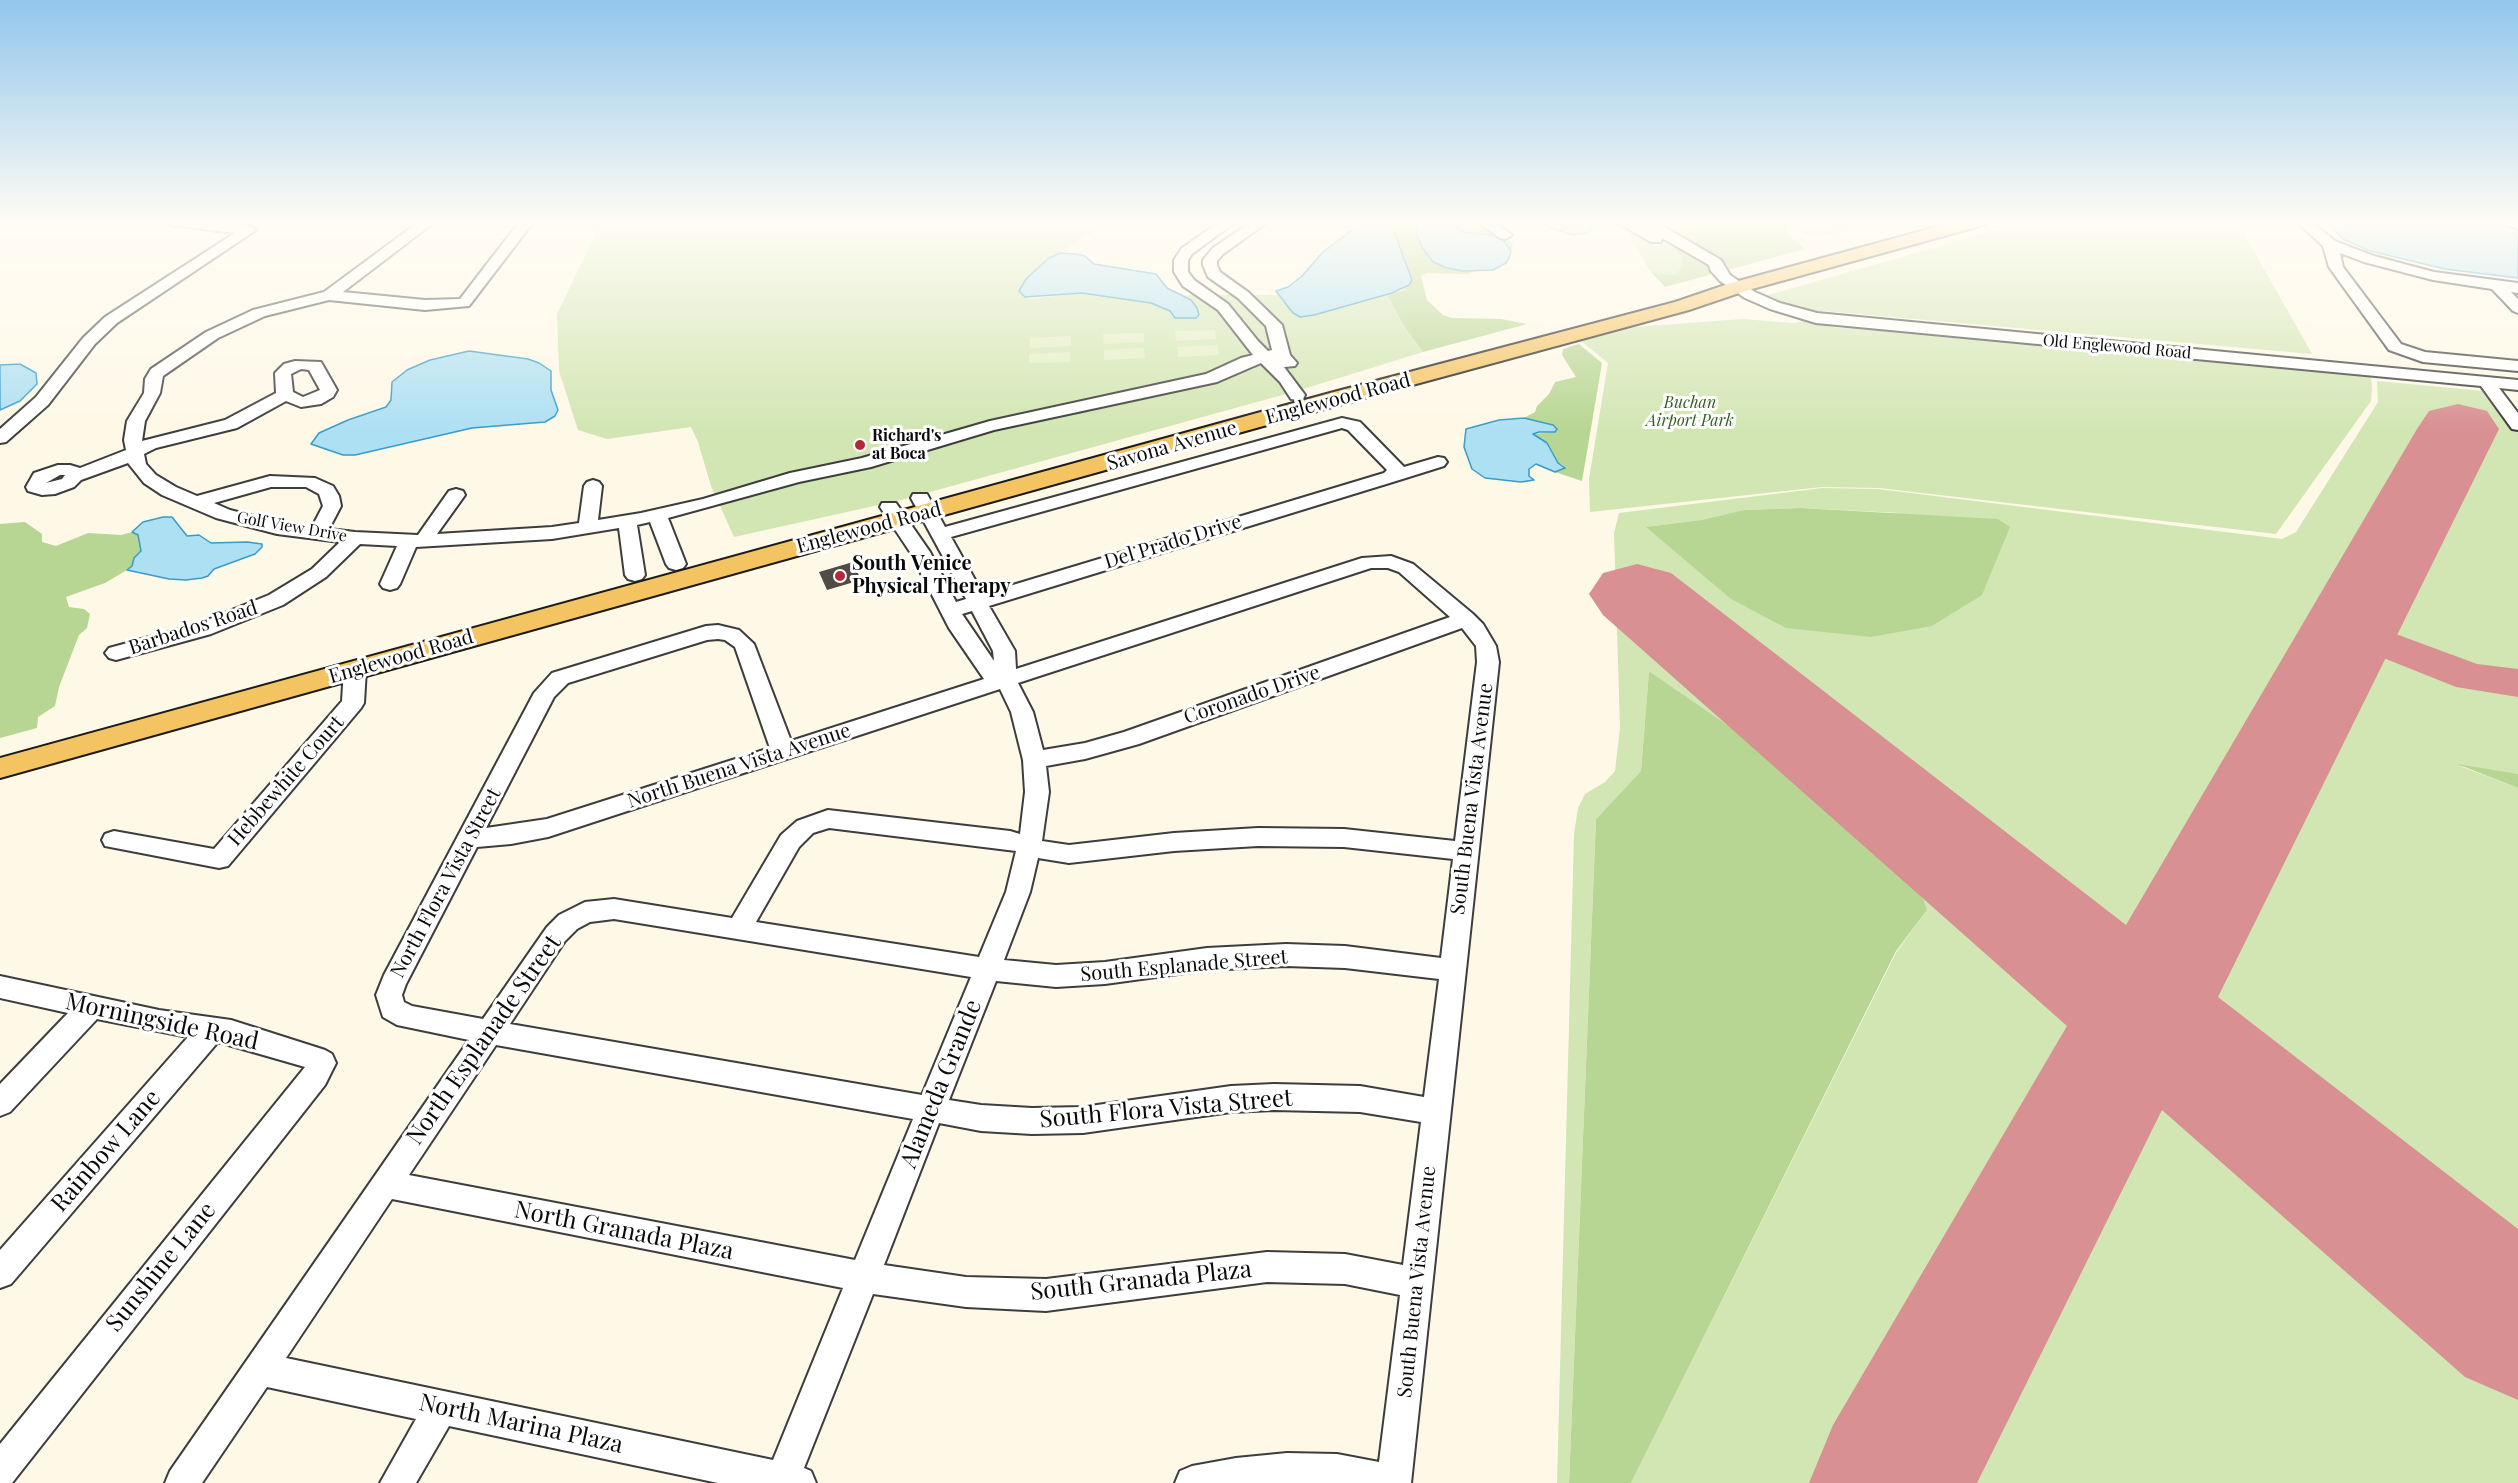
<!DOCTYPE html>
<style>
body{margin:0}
canvas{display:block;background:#fef8e7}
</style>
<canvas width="2518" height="1483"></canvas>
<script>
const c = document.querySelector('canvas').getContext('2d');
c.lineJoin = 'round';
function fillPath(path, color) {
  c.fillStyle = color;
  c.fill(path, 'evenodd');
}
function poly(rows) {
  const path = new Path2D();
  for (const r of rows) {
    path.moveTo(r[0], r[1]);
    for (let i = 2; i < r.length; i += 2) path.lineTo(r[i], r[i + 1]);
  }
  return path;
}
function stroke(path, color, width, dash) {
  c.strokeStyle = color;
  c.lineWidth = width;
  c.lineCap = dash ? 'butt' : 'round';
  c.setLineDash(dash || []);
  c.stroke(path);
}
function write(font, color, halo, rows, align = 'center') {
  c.font = font + ' "Playfair Display",serif';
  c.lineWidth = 6;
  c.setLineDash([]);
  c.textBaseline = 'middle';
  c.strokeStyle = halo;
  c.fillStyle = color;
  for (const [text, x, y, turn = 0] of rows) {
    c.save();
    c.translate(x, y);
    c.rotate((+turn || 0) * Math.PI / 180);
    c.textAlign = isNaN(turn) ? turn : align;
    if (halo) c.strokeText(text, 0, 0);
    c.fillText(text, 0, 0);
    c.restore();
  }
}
const green = poly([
 [602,221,1109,221,1060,253,1049,258,1026,279,1028,299,1082,293,1151,303,1170,311,1175,318,1184,319,1196,318,1191,300,1182,296,1192,295,1278,295,1292,312,1305,317,1387,295,1404,326,1423,352,1297,391,901,500,734,537,711,486,698,442,691,427,607,439,578,430,559,371,557,314],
 [1622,221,1666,221,1665,226,1673,247,1683,258,1681,269,1675,275,1652,273,1647,266],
 [1800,221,1868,221,1817,238,1804,234],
 [2028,221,2237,221,2312,354,1824,311,1802,311,1761,297],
 [1743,319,1793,323,1805,321,1838,328,1895,330,2371,375,2372,389,2371,401,2276,534,1879,488,1822,487,1590,512,1589,479,1608,363,1581,341,1634,327],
 [2377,381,2484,391,2518,433,2518,774,2460,766,2518,788,2518,1483,1631,1483,1897,951,1927,910,1911,859,1742,735,1649,671,1641,771,1596,819,1569,1483,1557,1483,1574,834,1578,808,1585,794,1605,782,1615,771,1620,728,1614,533,1619,513,1823,488,1878,489,2282,539,2296,532,2378,402],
 [1801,508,1900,513,1647,527,1701,520,1744,510]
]);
const forest = poly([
 [1390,221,1417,221,1416,234,1429,258,1447,268,1474,271,1468,274,1427,273,1421,276,1427,300,1443,315,1452,318,1501,319,1527,324,1423,352,1404,326,1387,295,1404,290,1411,280],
 [1448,221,1486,221,1509,237,1513,247,1511,251,1505,241,1493,235,1463,232],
 [1666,221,1783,221,1787,234,1805,249,1665,287,1652,273,1674,275,1681,269,1683,258,1673,247,1665,232],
 [1579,344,1602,363,1582,481,1555,472,1561,470,1563,465,1558,464,1547,443,1533,434,1555,432,1545,424,1524,418,1535,412,1537,406,1549,394,1555,382,1576,377,1562,355,1563,349],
 [1801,508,1998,519,2010,527,1982,595,1932,626,1871,637,1786,628,1731,599,1646,527,1701,520,1744,510],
 [25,522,42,534,42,542,56,546,88,533,121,535,132,532,138,535,141,551,134,558,132,566,127,570,105,583,66,597,69,607,84,609,90,614,87,628,79,635,59,687,55,706,38,717,37,728,0,738,0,524],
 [1649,671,1742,735,1911,859,1927,910,1896,951,1631,1483,1569,1483,1596,819,1641,771],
 [2457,764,2518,774,2518,788]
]);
const pitch = poly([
 [1215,330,1216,339,1176,341,1175,331],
 [1144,333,1144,342,1104,344,1103,334],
 [1071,336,1071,346,1030,348,1030,338],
 [1217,345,1219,355,1178,357,1177,347],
 [1144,348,1145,358,1104,360,1104,350],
 [1070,352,1070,362,1029,363,1029,354]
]);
const water = poly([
 [1364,221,1390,221,1412,280,1409,285,1392,293,1314,315,1300,317,1292,312,1276,291,1288,287,1302,276,1323,252,1364,221],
 [1417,221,1448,221,1463,232,1500,236,1511,251,1509,258,1506,263,1493,270,1463,271,1447,268,1433,262,1422,247,1416,234,1417,221],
 [1540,221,1590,221,1593,227,1588,233,1573,235,1547,227,1540,221],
 [2325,221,2500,221,2518,230,2518,278,2445,269,2370,251,2343,239,2325,221],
 [1060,253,1076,254,1085,256,1094,264,1156,274,1167,288,1191,300,1197,308,1199,315,1196,318,1175,318,1170,311,1151,303,1082,293,1025,297,1019,291,1026,279,1049,258,1060,253],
 [469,351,528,359,539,363,551,371,551,390,558,410,555,416,545,422,472,428,355,455,343,455,311,444,319,433,348,420,386,407,391,400,392,382,407,370,430,360,469,351],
 [20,364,36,373,37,384,20,401,0,410,0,365,20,364],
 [1524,418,1553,425,1557,429,1555,432,1539,432,1533,434,1547,443,1558,463,1565,468,1555,472,1536,464,1529,469,1529,476,1534,480,1521,482,1485,478,1472,469,1464,447,1466,429,1499,420,1524,418],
 [163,517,172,517,187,536,199,535,211,543,247,542,262,544,262,547,255,554,214,569,208,576,202,578,186,580,169,579,127,570,132,566,134,558,141,551,138,535,132,532,143,522,163,517]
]);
const taxiway = poly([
 [2350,617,2477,664,2518,669,2518,697,2456,687,2336,639,2330,630,2336,621,2350,617]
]);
const runway = poly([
 [2458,404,2487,411,2499,429,2218,997,2518,1229,2518,1400,2465,1377,2162,1110,1977,1483,1809,1483,1833,1425,2067,1026,1603,615,1589,594,1603,573,1637,564,1671,573,2126,925,2417,429,2429,411,2458,404]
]);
const building = poly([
 [853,562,861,580,827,590,819,572]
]);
const minor = poly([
 [164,221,208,221,249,226,256,230,117,323,95,344,48,405,6,442,0,443,0,429,36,397,83,338,105,317,235,233,171,225,164,221],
 [420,221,436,221,343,292,425,300,460,299,520,221,534,221,469,306,425,310,329,300,265,316,218,338,163,376,160,393,145,421,142,441,225,420,276,393,275,373,284,364,295,361,321,362,337,390,333,397,321,404,301,407,286,401,237,428,156,448,144,454,146,464,156,475,176,487,197,496,270,476,315,478,333,486,339,496,341,506,329,529,355,532,418,535,449,491,456,489,463,491,465,495,437,534,552,527,579,523,584,486,587,482,593,480,599,482,602,486,598,520,641,513,703,499,790,473,862,458,990,421,1206,374,1241,358,1253,355,1218,310,1183,286,1174,272,1174,260,1182,248,1221,221,1237,221,1192,254,1188,260,1188,272,1194,280,1228,304,1258,341,1268,351,1272,350,1266,326,1238,298,1208,277,1203,265,1203,260,1213,248,1253,221,1269,221,1223,254,1217,261,1217,265,1220,272,1248,292,1282,325,1290,355,1297,363,1295,366,1284,367,1305,395,1303,399,1297,400,1291,399,1280,382,1261,363,1217,382,994,430,871,467,799,482,668,518,686,564,683,568,676,570,669,568,666,564,650,522,637,525,645,575,642,579,635,581,628,579,625,575,619,528,552,539,416,547,400,584,397,588,390,590,383,588,380,584,397,546,360,544,326,577,283,605,211,634,116,660,109,658,105,653,109,648,197,624,269,595,312,569,340,542,277,534,216,518,162,495,144,483,128,463,81,480,74,487,55,494,42,495,28,491,26,487,34,473,58,465,70,465,80,468,126,450,124,440,127,421,144,393,145,379,151,369,206,332,253,310,324,292,420,221],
 [301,369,309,370,320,390,303,397,293,392,291,374,301,369],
 [60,475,65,475,62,479,46,483,60,475],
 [271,487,306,487,319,494,323,506,312,527,277,522,230,510,214,503,271,487],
 [1476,221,1493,221,1512,235,1505,239,1500,238,1476,221],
 [1615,221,1633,221,1645,227,1637,221,1654,221,1721,260,1730,275,1755,292,1780,303,1817,313,2518,380,2518,390,2499,388,2518,413,2518,430,2512,429,2481,386,1816,323,1770,309,1745,298,1720,281,1711,271,1709,265,1662,238,1661,242,1651,242,1615,221],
 [2296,221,2311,221,2335,241,2374,256,2434,272,2518,283,2518,293,2511,292,2518,299,2518,313,2513,311,2492,289,2433,280,2364,262,2340,253,2343,267,2401,344,2425,352,2518,361,2518,371,2423,362,2389,350,2329,267,2323,246,2296,221],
 [2503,221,2518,221,2518,229,2505,224,2503,221],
 [1342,418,1360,422,1404,467,1438,457,1444,458,1447,462,1444,466,1396,481,989,606,1015,651,1016,669,1362,558,1391,556,1413,564,1473,614,1483,624,1496,646,1499,662,1411,1483,1175,1483,1180,1471,1192,1466,1236,1458,1287,1453,1337,1454,1379,1462,1400,1295,1345,1284,1267,1282,1046,1311,966,1307,873,1294,804,1468,811,1471,816,1483,718,1483,449,1426,416,1483,380,1483,416,1419,267,1387,202,1483,165,1483,170,1471,469,1040,397,1025,383,1017,376,995,384,975,534,693,552,673,706,626,718,625,739,630,754,644,791,741,984,679,949,628,910,552,880,507,882,503,896,503,930,552,956,602,966,599,911,498,913,494,927,494,945,527,1342,418],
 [1342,428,1348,430,1387,470,1384,473,983,594,951,537,1342,428],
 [1371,568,1388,568,1399,572,1450,617,1124,732,1085,743,1043,750,1033,712,1018,683,1371,568],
 [972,611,993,651,994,661,962,614,972,611],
 [1462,628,1476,646,1477,662,1455,841,1344,829,1258,828,1174,833,1069,845,1042,841,1049,792,1046,766,1085,759,1139,744,1462,628],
 [718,639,725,640,735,647,770,748,547,819,486,828,554,697,568,683,707,640,718,639],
 [1000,689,1011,712,1023,760,1025,792,1020,834,1010,831,828,810,797,821,781,835,732,918,614,899,585,902,559,915,547,927,483,1019,412,1006,404,1002,402,995,406,984,477,847,511,844,548,837,1000,689],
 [829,828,1016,851,1006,892,979,957,756,922,799,847,813,833,829,828],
 [1258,846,1344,847,1453,859,1441,958,1345,946,1286,944,1207,948,1105,962,1056,965,1004,960,1030,892,1038,858,1069,863,1174,851,1258,846],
 [614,919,971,977,922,1095,510,1024,565,941,577,929,590,922,614,919],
 [1286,966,1345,968,1439,979,1424,1097,1360,1086,1274,1084,1231,1086,1083,1107,1032,1108,981,1105,949,1100,996,981,1056,987,1105,984,1207,970,1286,966],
 [496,1045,913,1119,855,1260,409,1175,496,1045],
 [1274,1110,1360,1112,1421,1122,1403,1265,1345,1254,1267,1252,1046,1279,966,1277,884,1265,939,1123,981,1131,1032,1134,1083,1133,1231,1112,1274,1110],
 [392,1199,843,1288,773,1460,286,1358,392,1199],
 [355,662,363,664,366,669,364,703,361,708,228,866,219,868,105,846,102,840,105,834,114,831,214,849,342,701,344,669,347,664,355,662],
 [0,976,159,1010,231,1020,325,1050,332,1054,336,1063,325,1085,12,1483,0,1483,0,1444,305,1067,218,1042,11,1284,0,1288,0,1250,188,1037,97,1019,10,1112,0,1116,0,1084,68,1013,0,998,0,976]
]);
const major = poly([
 [1958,221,1987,221,1984,225,1745,291,1689,310,1346,403,0,778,0,758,1330,393,1675,302,1731,283,1958,221]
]);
const markers = [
 [860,445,6,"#b3283c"],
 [840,576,6,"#b3283c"]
];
const farStreetnames = [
 ["Old Englewood Road",2117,347,5],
 ["Golf View Drive",292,527,10]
];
const farParknames = [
 ["Buchan",1690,403],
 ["Airport Park",1690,421]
];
const farPoinames = [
 ["Richard's",872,436],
 ["at Boca",872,454]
];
const streetNames = [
 ["Englewood Road",1338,399,-15],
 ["Savona Avenue",1172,446,-16],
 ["Englewood Road",869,528,-15],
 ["Del Prado Drive",1173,542,-17],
 ["Barbados Road",193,628,-18],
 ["Englewood Road",401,657,-16],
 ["Coronado Drive",1252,695,-19],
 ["North Buena Vista Avenue",739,766,-18],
 ["Hebbewhite Court",286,781,-49],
 ["South Buena Vista Avenue",1472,799,-83],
 ["North Flora Vista Street",446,883,-62],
 ["South Esplanade Street",1184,966,-5],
 ["South Buena Vista Avenue",1417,1282,-84]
];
const poiNames = [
 ["South Venice",852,564],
 ["Physical Therapy",852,587]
];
const nearStreetnames = [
 ["Morningside Road",162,1022,12],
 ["North Esplanade Street",484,1040,-55],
 ["Alameda Grande",941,1084,-68],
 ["South Flora Vista Street",1166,1109,-5],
 ["Rainbow Lane",106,1151,-49],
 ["North Granada Plaza",624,1231,11],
 ["Sunshine Lane",161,1267,-51],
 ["South Granada Plaza",1141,1281,-6],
 ["North Marina Plaza",521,1424,12]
];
fillPath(green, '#d2e6b3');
fillPath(forest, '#b8d693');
fillPath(pitch, '#e3eec5');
fillPath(water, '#aee0f3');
stroke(water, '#389bc8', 1.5);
fillPath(taxiway, '#d89092');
fillPath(runway, '#d89092');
fillPath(building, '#524a47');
stroke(minor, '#3d3d3d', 4);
stroke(major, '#1b1b1b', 4);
fillPath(minor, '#fff');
fillPath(major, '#f4c362');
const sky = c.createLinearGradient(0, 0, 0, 429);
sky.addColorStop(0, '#91c6ec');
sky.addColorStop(0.52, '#fffcf4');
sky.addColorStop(1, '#fffcf400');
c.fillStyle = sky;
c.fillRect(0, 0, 2518, 429);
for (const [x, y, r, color] of markers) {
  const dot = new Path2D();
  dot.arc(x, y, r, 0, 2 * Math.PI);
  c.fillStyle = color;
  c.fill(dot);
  stroke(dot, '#fff', 2);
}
write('16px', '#0a0a0a', '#fff', farStreetnames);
write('italic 16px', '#315e1e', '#fff', farParknames);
write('bold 16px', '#0a0a0a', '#fff', farPoinames, 'left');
write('20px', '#0a0a0a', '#fff', streetNames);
write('bold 20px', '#0a0a0a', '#fff', poiNames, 'left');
write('24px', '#0a0a0a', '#fff', nearStreetnames);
</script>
